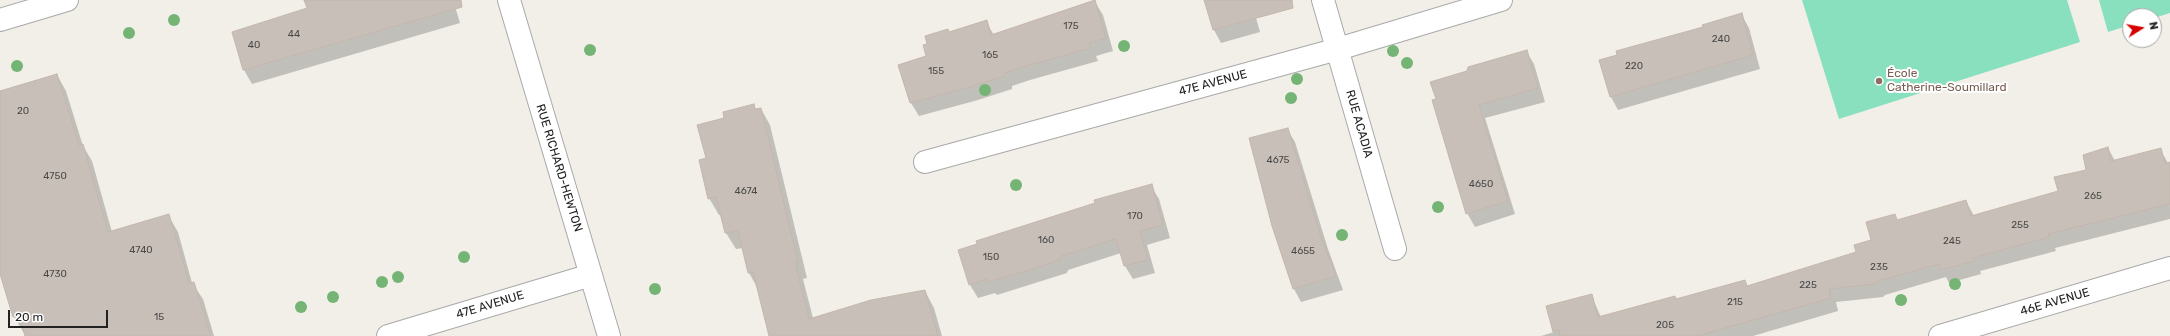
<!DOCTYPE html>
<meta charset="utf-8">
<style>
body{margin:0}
#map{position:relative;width:2170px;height:336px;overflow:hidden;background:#f2efe9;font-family:Rubik,sans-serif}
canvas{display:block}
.north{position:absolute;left:2122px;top:8px;width:40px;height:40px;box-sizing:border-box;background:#fff;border:1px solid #a7a7a7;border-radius:50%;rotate:79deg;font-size:11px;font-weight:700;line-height:16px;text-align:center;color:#222}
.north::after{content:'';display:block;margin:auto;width:14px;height:18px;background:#d40000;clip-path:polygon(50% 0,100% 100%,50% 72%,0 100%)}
.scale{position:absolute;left:8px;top:310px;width:100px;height:18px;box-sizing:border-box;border:2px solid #222;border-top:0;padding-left:5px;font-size:12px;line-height:14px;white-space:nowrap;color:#222;-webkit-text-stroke:3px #fff;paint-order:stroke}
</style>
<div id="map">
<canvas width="2170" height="336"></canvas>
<div class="north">N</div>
<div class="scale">20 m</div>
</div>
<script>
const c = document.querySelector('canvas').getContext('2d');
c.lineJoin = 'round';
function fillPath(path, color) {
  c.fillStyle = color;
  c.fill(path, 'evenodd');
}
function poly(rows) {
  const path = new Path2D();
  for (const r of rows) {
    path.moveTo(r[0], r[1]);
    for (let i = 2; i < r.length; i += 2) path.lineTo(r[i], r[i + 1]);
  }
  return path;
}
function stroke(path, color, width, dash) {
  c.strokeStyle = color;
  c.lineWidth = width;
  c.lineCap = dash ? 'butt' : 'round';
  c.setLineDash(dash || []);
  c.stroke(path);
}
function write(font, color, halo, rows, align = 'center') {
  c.font = font + ' Rubik,sans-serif';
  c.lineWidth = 4;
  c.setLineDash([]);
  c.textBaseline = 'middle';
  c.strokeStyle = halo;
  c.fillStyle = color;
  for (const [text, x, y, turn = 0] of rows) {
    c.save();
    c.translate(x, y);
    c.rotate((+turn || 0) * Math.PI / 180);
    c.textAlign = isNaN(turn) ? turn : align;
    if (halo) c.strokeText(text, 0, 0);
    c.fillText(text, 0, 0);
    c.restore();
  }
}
const pitch = poly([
 [1802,0,2067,0,2080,42,1839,119],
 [2099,0,2170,0,2170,13,2154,18,2154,16,2130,16,2130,25,2108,32]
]);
const shadow = poly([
 [314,0,453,0,460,23,252,84,244,70,233,32,308,9],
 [1205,0,1251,0,1260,32,1221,43,1214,30],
 [1095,2,1103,15,1113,51,1096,56,1098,61,1030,80,1012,86,1012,89,978,100,919,116,911,103,928,57,949,33,986,22,994,35],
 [1741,14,1749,28,1760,69,1618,110,1611,97,1600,61],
 [1526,51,1534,64,1545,102,1485,118,1515,214,1475,227,1467,213,1437,100],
 [57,75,66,91,83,146,92,161,112,232,168,215,178,232,192,283,203,299,214,336,26,336,24,333,14,317,0,270,0,92],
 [754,106,756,110,761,109,770,125,807,278,803,279,813,318,925,291,934,308,942,336,770,336,757,287,749,273,743,248,736,249,726,233,722,214,719,215,709,198,707,159,726,119],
 [1287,129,1295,142,1328,249,1343,290,1301,302,1294,289,1273,226],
 [2108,148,2115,161,2160,149,2168,163,2170,163,2170,219,2055,248,2056,251,1980,271,1981,274,1949,283,1946,277,1885,295,1883,297,1836,302,1838,311,1753,336,1541,336,1554,332,1547,307,1591,295,1601,317,1675,297,1676,300,1745,282,1748,287,1857,253,1872,241,1895,215,1898,221,1966,201,1974,216,2059,192,2087,170],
 [1151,186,1159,199,1170,238,1147,245,1155,273,1133,279,1125,266,1121,253,1068,270,1067,273,997,295,995,293,978,298,970,285,959,250]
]);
const building = poly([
 [304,0,461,0,462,7,243,70,232,32,307,8,304,0],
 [1095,0,1106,38,1089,43,1091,48,1023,67,1005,73,1005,76,970,87,910,103,898,65,926,56,923,45,927,44,925,36,948,29,949,32,987,20,991,35,1095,0],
 [1204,0,1292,0,1293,8,1213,30,1204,0],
 [1742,13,1753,55,1610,97,1599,60,1617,55,1616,51,1703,27,1702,25,1742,13],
 [1527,50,1538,88,1479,105,1508,201,1466,214,1432,100,1436,99,1430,82,1467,71,1468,67,1527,50],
 [57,74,79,145,83,144,108,232,169,214,189,283,194,282,211,336,25,336,19,316,13,317,0,274,0,91,57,74],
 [754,104,755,109,761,108,798,262,795,262,809,319,871,300,925,290,938,336,769,336,753,272,748,273,738,231,725,233,716,197,708,199,699,160,706,158,697,125,724,118,723,112,754,104],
 [1288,128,1320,234,1336,276,1293,289,1272,226,1249,138,1288,128],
 [2108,147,2111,161,2161,148,2165,164,2170,162,2170,204,2048,234,2049,237,1973,258,1974,261,1941,270,1939,264,1878,281,1875,284,1829,289,1831,298,1697,336,1560,336,1559,330,1553,332,1546,306,1592,294,1598,317,1675,296,1676,299,1745,280,1747,286,1856,252,1854,245,1871,240,1866,222,1895,214,1897,220,1966,200,1971,216,2058,191,2054,177,2086,170,2083,155,2108,147],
 [1152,184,1163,225,1140,231,1148,260,1124,266,1116,239,1061,256,1060,260,1026,271,988,282,987,279,969,285,958,250,977,244,976,241,1095,203,1094,200,1152,184]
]);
const minor = poly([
 [509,0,609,336],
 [1323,0,1395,249],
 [0,20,67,0],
 [925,162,1338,49,1501,0],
 [388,336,591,275],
 [1940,336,2170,268]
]);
const trees = [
 [174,20],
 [129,33],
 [1124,46],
 [590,50],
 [1393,51],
 [1407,63],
 [17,66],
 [1297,79],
 [985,90],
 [1291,98],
 [1016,185],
 [1438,207],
 [1342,235],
 [464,257],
 [398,277],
 [382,282],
 [1955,284],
 [655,289],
 [333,297],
 [1901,300],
 [301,307]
];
const markers = [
 [1879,81,4,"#8d6e63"]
];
const numberNames = [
 ["175",1071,26],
 ["44",294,34],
 ["240",1721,39],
 ["40",254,45],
 ["165",990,55],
 ["220",1634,66],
 ["155",936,71],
 ["20",23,111],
 ["4675",1278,160],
 ["4750",55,176],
 ["4650",1481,184],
 ["4674",746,191],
 ["265",2093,196],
 ["170",1135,216],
 ["255",2020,225],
 ["160",1046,240],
 ["245",1952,241],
 ["4740",141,250],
 ["4655",1303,251],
 ["150",991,257],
 ["235",1879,267],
 ["4730",55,274],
 ["225",1808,285],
 ["215",1735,302],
 ["15",159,317],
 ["205",1665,325]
];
const educationNames = [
 ["École",1887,74],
 ["Catherine-Soumillard",1887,88]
];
const streetNames = [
 ["47E AVENUE",1213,83,-15],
 ["RUE ACADIA",1359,124,74],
 ["RUE RICHARD-HEWTON",559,168,73],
 ["46E AVENUE",2055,302,-16],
 ["47E AVENUE",490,305,-17]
];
fillPath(pitch, '#88e0be');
fillPath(shadow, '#0003');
fillPath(building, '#c7bfb8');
stroke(building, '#c4b6ab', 1);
stroke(minor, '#a9a9a9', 24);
stroke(minor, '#fff', 22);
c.fillStyle = '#74b475';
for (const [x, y] of trees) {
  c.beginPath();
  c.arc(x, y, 6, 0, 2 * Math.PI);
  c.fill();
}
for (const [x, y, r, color] of markers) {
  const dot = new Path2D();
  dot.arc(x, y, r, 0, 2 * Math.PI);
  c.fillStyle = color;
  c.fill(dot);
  stroke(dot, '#fff', 1.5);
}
write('10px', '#4b4948', null, numberNames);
write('12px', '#785e54', '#fff', educationNames, 'left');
write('12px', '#222', '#fff', streetNames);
</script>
